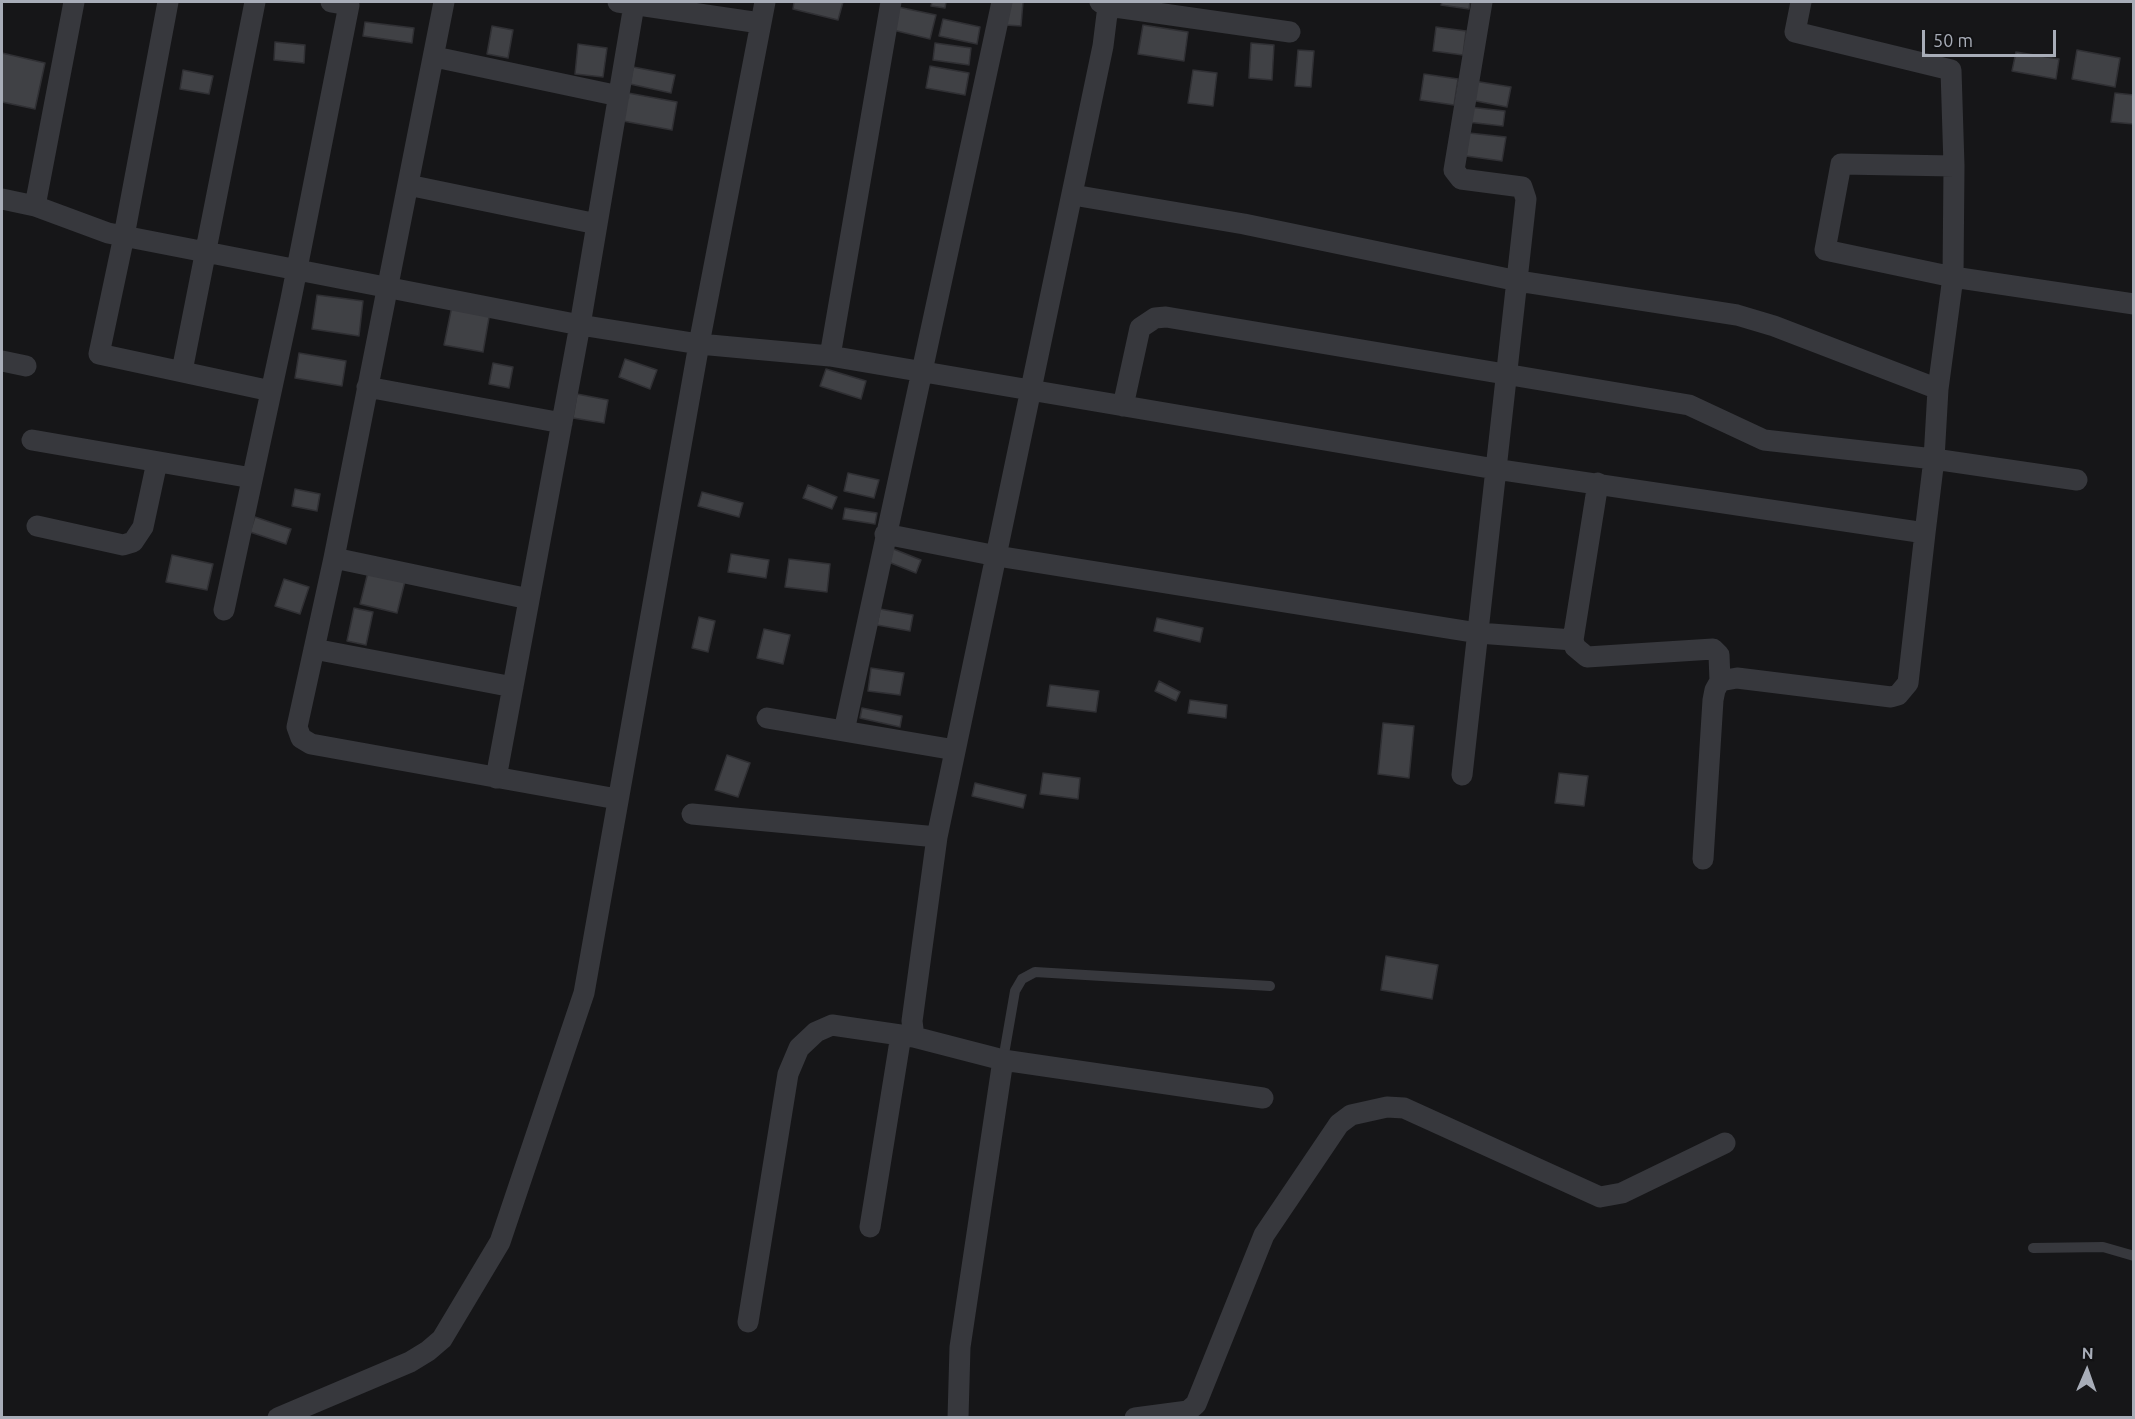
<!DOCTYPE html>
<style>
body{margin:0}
#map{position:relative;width:2135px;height:1419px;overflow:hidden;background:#161618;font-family:Ubuntu,sans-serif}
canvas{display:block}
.frame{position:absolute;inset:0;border:3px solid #a8adb8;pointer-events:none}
.north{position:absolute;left:2057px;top:1341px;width:60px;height:60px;-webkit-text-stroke:4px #111113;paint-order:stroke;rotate:2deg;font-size:16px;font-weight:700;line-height:24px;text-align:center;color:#a8adb8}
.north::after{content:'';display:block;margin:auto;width:21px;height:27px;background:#a8adb8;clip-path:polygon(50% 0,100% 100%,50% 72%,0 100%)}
.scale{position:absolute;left:1922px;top:30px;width:134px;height:27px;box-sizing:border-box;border:3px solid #a8adb8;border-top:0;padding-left:8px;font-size:18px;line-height:21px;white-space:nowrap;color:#a8adb8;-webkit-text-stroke:4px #111113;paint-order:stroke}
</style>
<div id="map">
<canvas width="2135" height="1419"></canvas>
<div class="frame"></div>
<div class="north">N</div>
<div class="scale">50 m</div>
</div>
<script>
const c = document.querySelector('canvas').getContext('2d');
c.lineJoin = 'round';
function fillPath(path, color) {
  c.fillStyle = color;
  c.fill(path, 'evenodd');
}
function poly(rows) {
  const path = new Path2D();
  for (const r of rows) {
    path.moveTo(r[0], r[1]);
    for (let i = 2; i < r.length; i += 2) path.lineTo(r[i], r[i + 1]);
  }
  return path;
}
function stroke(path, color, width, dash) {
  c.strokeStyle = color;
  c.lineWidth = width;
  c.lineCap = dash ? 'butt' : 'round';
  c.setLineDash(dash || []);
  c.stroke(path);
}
const building = poly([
 [794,2,843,2,838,20,793,9,794,2],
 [932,2,946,2,945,8,931,6,932,2],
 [1006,2,1023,2,1021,26,1005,25,1006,2],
 [1442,2,1470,2,1469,9,1441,5,1442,2],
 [898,7,936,15,930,39,893,30,898,7],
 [943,19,980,27,977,44,939,36,943,19],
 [365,22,414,28,412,43,363,36,365,22],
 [1143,25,1188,32,1184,61,1138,54,1143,25],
 [492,26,513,30,508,58,487,54,492,26],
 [1436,27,1466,31,1463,55,1433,51,1436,27],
 [275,42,305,45,304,63,274,60,275,42],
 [935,43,971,48,969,65,933,60,935,43],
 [1251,43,1274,45,1272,80,1249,78,1251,43],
 [578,44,607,48,603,77,575,74,578,44],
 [1298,50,1314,51,1311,87,1295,86,1298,50],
 [2077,50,2120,58,2115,87,2072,79,2077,50],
 [2016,52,2059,59,2056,79,2012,71,2016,52],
 [2,53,45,63,35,109,2,102,2,53],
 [930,66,969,73,965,95,926,88,930,66],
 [633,67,675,75,671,93,630,84,633,67],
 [183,70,213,76,209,94,180,89,183,70],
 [1193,70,1217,73,1213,106,1188,103,1193,70],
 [1424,74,1458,79,1454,105,1420,100,1424,74],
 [1474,81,1511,87,1507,107,1471,100,1474,81],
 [628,93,677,102,672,130,623,121,628,93],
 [2115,93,2134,95,2134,124,2111,122,2115,93],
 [1469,107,1505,111,1503,126,1467,122,1469,107],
 [1469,133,1506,137,1502,161,1466,156,1469,133],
 [317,295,363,301,359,336,312,329,317,295],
 [452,306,490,312,483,352,444,345,452,306],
 [299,353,346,361,342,386,295,378,299,353],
 [625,359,657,370,650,389,619,377,625,359],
 [493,363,513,367,509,388,489,384,493,363],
 [826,369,866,381,861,399,820,386,826,369],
 [577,394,608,400,604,423,573,418,577,394],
 [848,473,879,480,874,498,844,491,848,473],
 [808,485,837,497,832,509,803,498,808,485],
 [295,489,320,494,317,511,292,506,295,489],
 [702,492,743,503,739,517,698,506,702,492],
 [845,508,877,513,875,524,843,519,845,508],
 [255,517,291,529,286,544,250,532,255,517],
 [891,548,921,560,916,573,886,561,891,548],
 [731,554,769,560,766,578,728,572,731,554],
 [172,555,213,564,207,590,166,582,172,555],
 [789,559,830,564,827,592,785,587,789,559],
 [368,572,405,581,397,613,360,604,368,572],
 [284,579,309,587,300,614,275,606,284,579],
 [354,608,373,612,366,645,347,641,354,608],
 [880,609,913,615,910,631,877,625,880,609],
 [699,617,715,621,708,652,692,648,699,617],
 [1157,618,1203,628,1200,642,1154,631,1157,618],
 [764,629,790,635,783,664,757,658,764,629],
 [871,668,904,673,900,695,868,691,871,668],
 [1159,681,1180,692,1176,701,1155,691,1159,681],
 [1050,685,1099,691,1096,712,1047,706,1050,685],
 [1190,700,1227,705,1226,718,1188,713,1190,700],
 [862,708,902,716,900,727,860,718,862,708],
 [1383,723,1414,726,1409,778,1378,774,1383,723],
 [727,755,750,763,738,797,715,790,727,755],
 [1043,773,1080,778,1078,799,1040,794,1043,773],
 [1559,773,1588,776,1584,806,1555,803,1559,773],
 [975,783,1026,795,1023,808,972,796,975,783],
 [1386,956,1438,965,1432,999,1381,990,1386,956]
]);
const service = poly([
 [1003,1060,1015,991,1022,979,1035,972,1270,986],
 [2033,1248,2103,1247,2134,1256]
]);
const minor = poly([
 [168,2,124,236,99,354,271,391],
 [444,2,334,558,297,727,301,738,311,744,617,799],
 [618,2,760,23],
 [1108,6,1290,32],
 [435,57,619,96],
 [1954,166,1953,277,2134,304],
 [408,185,597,224],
 [1073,195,1244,224,1518,281,1737,315,1774,326,1938,389],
 [2,199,35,206,108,233,580,325,699,344,830,356,1495,469,1925,533,1934,459,1938,389,1953,277,1825,250,1841,164,1954,166,1951,70,1795,32,1801,2],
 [35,206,74,2],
 [830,356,891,2],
 [2,361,26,366],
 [182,371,255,2],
 [367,387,562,423],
 [1123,406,1140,328,1155,318,1166,317,1689,405,1764,440,1934,459,2077,480],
 [32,440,252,478],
 [1598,483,1573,640,1575,647,1587,657,1713,649,1719,655,1720,681,1715,690,1713,700,1703,859],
 [37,526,123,545,133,542,143,527,157,462],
 [885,534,997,556,1478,633,1573,640],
 [334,558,529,599],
 [224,610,291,299,349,5,331,2],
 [314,649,513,687],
 [1720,681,1737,678,1891,697,1898,695,1908,683,1925,533],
 [767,718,955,750],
 [844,731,1002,2],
 [1462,775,1526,199,1522,187,1461,179,1454,170,1482,2],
 [496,778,580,325,634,5],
 [692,814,937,837],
 [1003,1060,1263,1098],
 [870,1227,901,1035],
 [748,1322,788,1074,799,1048,816,1032,832,1025,914,1037],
 [278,1418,410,1362,428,1351,442,1339,500,1242,584,993,699,344,765,2],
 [958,1418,960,1347,1003,1060,914,1037,912,1021,937,837,1103,46,1108,6,1100,2],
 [1135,1418,1188,1411,1196,1404,1264,1235,1339,1124,1351,1115,1387,1107,1404,1108,1600,1197,1622,1193,1725,1143]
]);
fillPath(building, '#404145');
stroke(building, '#303034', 1.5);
stroke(service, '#37383d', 10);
stroke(minor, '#37383d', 21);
</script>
